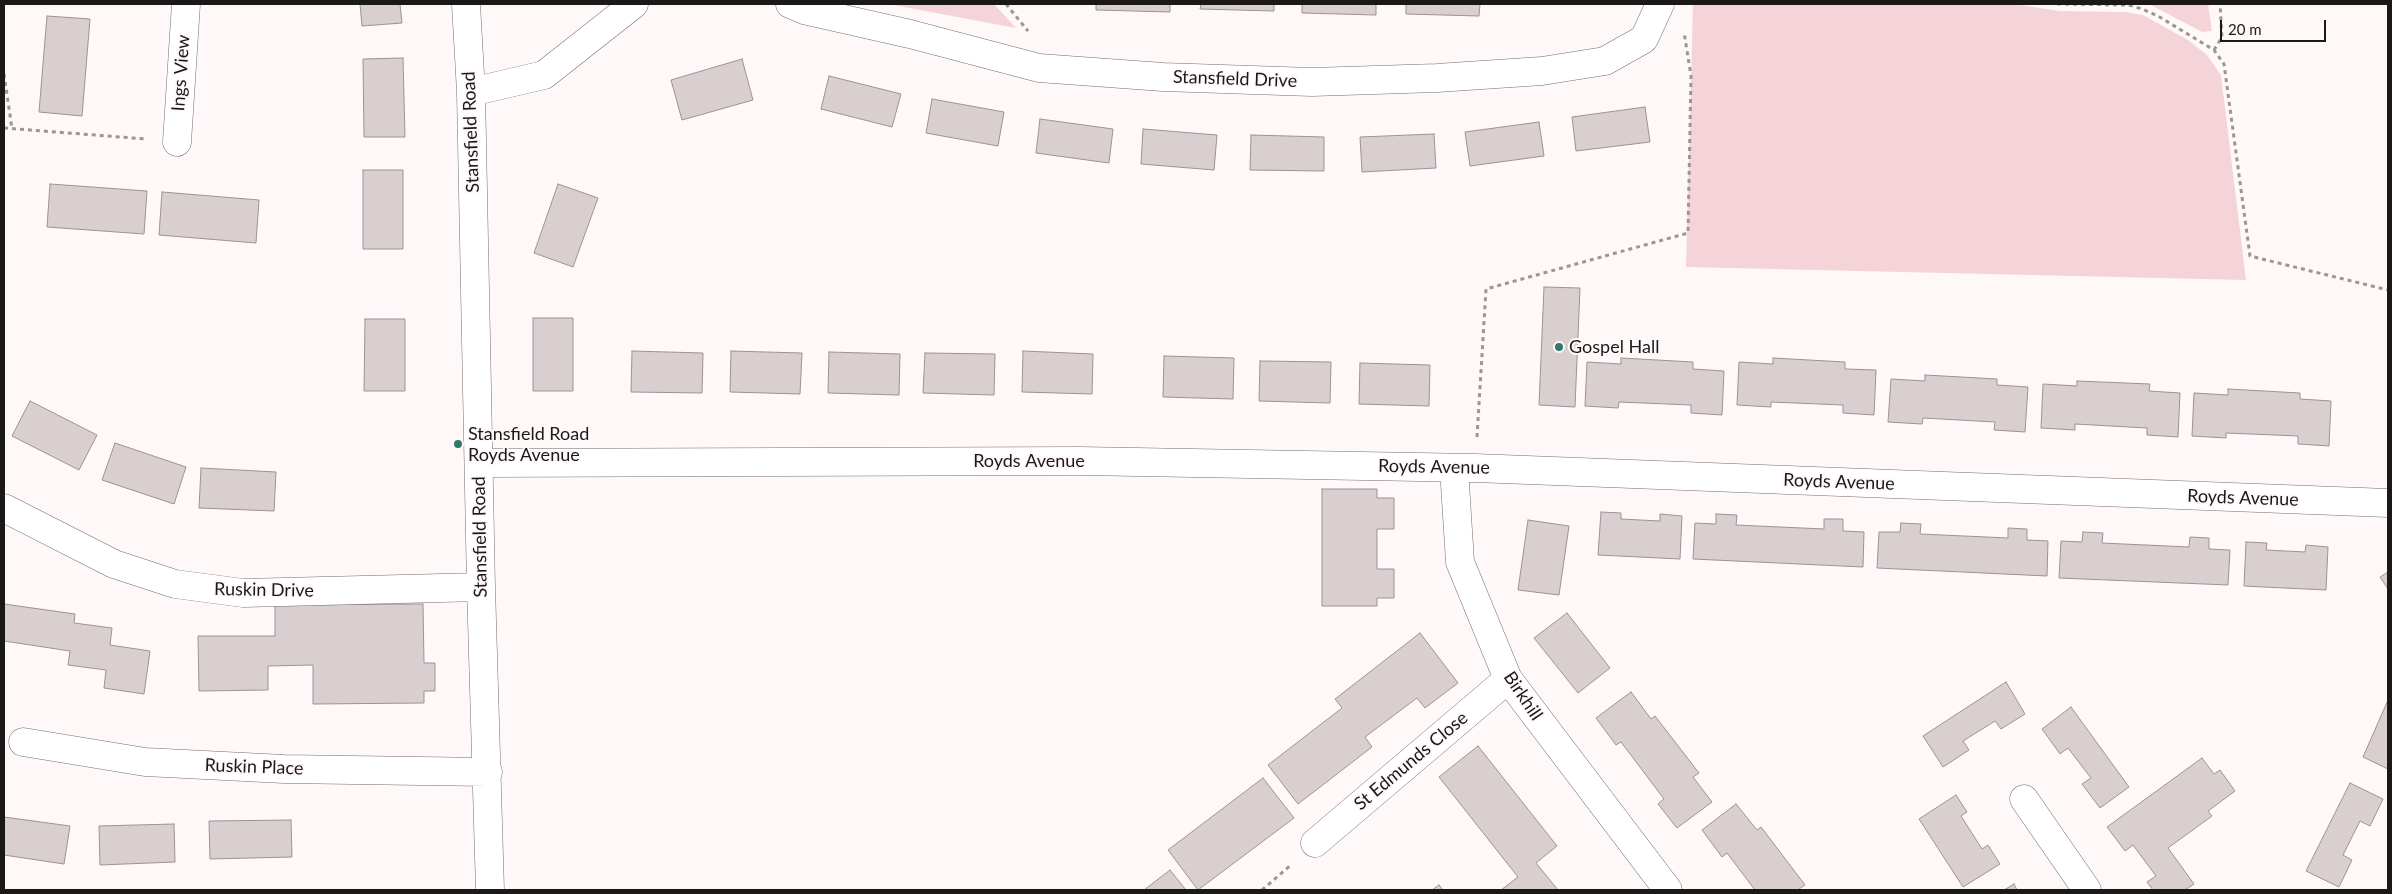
<!DOCTYPE html>
<style>
body{margin:0}
#map{position:relative;width:2392px;height:894px;overflow:hidden;background:#fef8f9;font-family:Lato,sans-serif}
canvas{display:block}
.frame{position:absolute;inset:0;border:5px solid #1b1818;pointer-events:none}
.scale{position:absolute;left:2220px;top:20px;width:106px;height:22px;box-sizing:border-box;border:2px solid #1b1818;border-top:0;padding-left:6px;font-size:15px;line-height:18px;white-space:nowrap;color:#1b1818;-webkit-text-stroke:4px #fef8f9;paint-order:stroke}
</style>
<div id="map">
<canvas width="2392" height="894"></canvas>
<div class="frame"></div>
<div class="scale">20 m</div>
</div>
<script>
const c = document.querySelector('canvas').getContext('2d');
c.lineJoin = 'round';
function fillPath(path, color) {
  c.fillStyle = color;
  c.fill(path, 'evenodd');
}
function poly(rows) {
  const path = new Path2D();
  for (const r of rows) {
    path.moveTo(r[0], r[1]);
    for (let i = 2; i < r.length; i += 2) path.lineTo(r[i], r[i + 1]);
  }
  return path;
}
function stroke(path, color, width, dash) {
  c.strokeStyle = color;
  c.lineWidth = width;
  c.lineCap = dash ? 'butt' : 'round';
  c.setLineDash(dash || []);
  c.stroke(path);
}
function write(font, color, halo, rows, align = 'center') {
  c.font = font + ' Lato,sans-serif';
  c.lineWidth = 4;
  c.setLineDash([]);
  c.textBaseline = 'middle';
  c.strokeStyle = halo;
  c.fillStyle = color;
  for (const [text, x, y, turn = 0] of rows) {
    c.save();
    c.translate(x, y);
    c.rotate((+turn || 0) * Math.PI / 180);
    c.textAlign = isNaN(turn) ? turn : align;
    if (halo) c.strokeText(text, 0, 0);
    c.fillText(text, 0, 0);
    c.restore();
  }
}
const green = poly([
 [888,4,994,4,1016,28],
 [1693,4,2014,4,2060,11,2125,12,2143,15,2188,40,2207,55,2221,75,2246,280,1686,267],
 [2149,4,2208,4,2212,31,2202,32]
]);
const building = poly([
 [360,4,400,4,402,23,362,26,360,4],
 [1096,4,1170,4,1170,12,1096,10,1096,4],
 [1201,4,1274,4,1274,11,1200,9,1201,4],
 [1302,4,1376,4,1376,15,1302,13,1302,4],
 [1406,4,1480,4,1479,16,1406,14,1406,4],
 [47,16,90,19,82,116,39,112,47,16],
 [403,58,405,137,364,137,363,59,403,58],
 [742,59,753,100,682,120,671,80,742,59],
 [829,76,901,94,892,127,821,109,829,76],
 [932,99,1004,112,998,146,926,133,932,99],
 [1645,107,1650,142,1576,151,1572,117,1645,107],
 [1040,119,1113,129,1109,163,1036,153,1040,119],
 [1539,122,1544,156,1470,166,1465,132,1539,122],
 [1143,129,1217,135,1214,170,1141,164,1143,129],
 [1434,134,1436,168,1362,172,1360,137,1434,134],
 [1251,135,1324,137,1324,171,1250,170,1251,135],
 [363,170,403,170,403,249,363,249,363,170],
 [50,184,147,191,144,234,47,227,50,184],
 [558,184,598,198,573,267,534,253,558,184],
 [162,192,259,200,256,243,159,235,162,192],
 [1544,287,1580,288,1575,407,1539,405,1544,287],
 [533,318,573,318,573,391,533,391,533,318],
 [365,319,405,319,405,391,364,391,365,319],
 [632,351,703,353,702,393,631,392,632,351],
 [731,351,802,353,800,394,730,392,731,351],
 [1023,351,1093,354,1092,394,1022,392,1023,351],
 [829,352,900,354,899,395,828,393,829,352],
 [925,353,995,354,994,395,923,393,925,353],
 [1164,356,1234,358,1233,399,1163,397,1164,356],
 [1621,358,1693,362,1693,369,1724,371,1722,415,1691,413,1691,405,1619,402,1618,408,1585,406,1587,362,1621,364,1621,358],
 [1773,358,1845,362,1845,369,1876,370,1874,415,1843,413,1843,405,1771,402,1771,407,1737,405,1739,362,1773,364,1773,358],
 [1260,361,1331,362,1330,403,1259,401,1260,361],
 [1360,363,1430,365,1429,406,1359,404,1360,363],
 [1925,375,1997,379,1997,385,2028,387,2025,432,1994,430,1995,422,1923,418,1922,424,1888,422,1891,379,1925,381,1925,375],
 [2077,381,2150,384,2149,391,2180,393,2178,437,2147,435,2147,428,2075,424,2075,430,2041,428,2043,384,2077,386,2077,381],
 [2228,389,2300,393,2300,399,2331,401,2329,446,2298,444,2298,436,2226,433,2226,438,2192,436,2194,393,2228,395,2228,389],
 [30,401,97,435,79,470,12,436,30,401],
 [115,443,186,467,174,504,102,480,115,443],
 [201,468,276,472,274,511,199,508,201,468],
 [1322,489,1377,489,1377,498,1394,498,1394,529,1377,529,1377,569,1394,569,1394,598,1377,598,1377,606,1322,606,1322,489],
 [1601,512,1621,513,1621,519,1660,521,1660,514,1682,516,1680,559,1598,555,1601,512],
 [1716,514,1737,515,1736,525,1824,529,1824,519,1843,519,1843,531,1864,532,1863,567,1693,559,1695,523,1716,524,1716,514],
 [1528,520,1569,526,1559,595,1518,590,1528,520],
 [1901,523,1921,524,1920,534,2008,538,2008,528,2027,529,2027,540,2048,541,2047,576,1877,568,1879,532,1900,532,1901,523],
 [2083,532,2103,533,2102,543,2189,547,2190,537,2209,538,2209,549,2230,550,2228,585,2059,578,2061,541,2082,542,2083,532],
 [2246,542,2267,543,2266,550,2305,552,2306,545,2328,547,2326,590,2244,586,2246,542],
 [2388,572,2388,589,2380,577,2388,572],
 [4,604,75,614,74,623,112,628,110,645,150,651,144,694,104,688,106,670,68,665,70,651,4,641,4,604],
 [423,604,424,663,435,663,435,691,424,691,424,703,313,704,313,665,268,666,268,690,199,691,198,636,275,636,275,605,423,604],
 [1567,613,1610,668,1578,693,1534,638,1567,613],
 [1420,633,1458,683,1425,708,1417,698,1365,737,1372,747,1298,804,1268,765,1342,708,1335,699,1420,633],
 [2006,682,2025,714,2001,729,1995,721,1963,741,1969,750,1943,767,1923,736,2006,682],
 [1631,692,1651,719,1655,716,1699,773,1693,777,1712,802,1677,828,1658,804,1664,799,1621,742,1616,745,1596,718,1631,692],
 [2388,700,2388,769,2363,757,2388,700],
 [2071,707,2129,787,2100,808,2082,784,2091,778,2068,748,2060,754,2042,729,2071,707],
 [1478,746,1557,846,1536,863,1558,890,1501,890,1518,877,1439,777,1478,746],
 [2202,758,2214,774,2220,770,2235,791,2208,811,2212,816,2168,848,2194,884,2185,890,2153,890,2147,882,2156,876,2133,845,2125,851,2107,827,2202,758],
 [1263,778,1294,818,1198,890,1168,850,1263,778],
 [2350,783,2383,799,2370,826,2360,821,2343,855,2352,860,2339,887,2306,871,2350,783],
 [1956,795,1967,812,1961,816,1982,849,1988,845,2000,864,1963,887,1919,819,1956,795],
 [1736,804,1757,830,1761,827,1805,885,1799,889,1800,890,1755,890,1727,853,1722,857,1702,830,1736,804],
 [4,817,70,826,64,864,4,855,4,817],
 [291,820,292,857,210,859,209,821,291,820],
 [174,824,175,862,100,865,99,826,174,824],
 [1170,870,1186,890,1144,890,1170,870],
 [2014,884,2017,890,2004,890,2014,884],
 [1439,885,1443,890,1432,890,1439,885]
]);
const path = poly([
 [1006,4,1028,31],
 [2057,4,2129,5,2142,9,2158,16,2214,50,2224,64,2250,256,2388,290],
 [2214,50,2222,37,2220,4],
 [4,74,12,129],
 [4,128,146,139],
 [1477,437,1486,289,1688,233,1691,76,1684,32],
 [1262,890,1292,864]
]);
const street = poly([
 [466,4,471,92,481,587,490,890],
 [790,4,804,10,910,34,1039,68,1163,77,1312,82,1437,78,1542,71,1605,61,1644,39,1660,4],
 [471,92,544,75,634,4],
 [177,142,186,4],
 [479,463,1080,461,1475,468,2388,503],
 [1454,468,1460,562,1508,679,1668,890],
 [4,508,114,564,175,584,243,593,481,587],
 [23,742,145,762,284,769,488,772],
 [2024,799,2087,890],
 [1315,843,1508,679]
]);
const markers = [
 [1559,347,5,"#32786c"],
 [458,444,5,"#32786c"]
];
const streetNames = [
 ["Ings View",181,73,-86],
 ["Stansfield Drive",1235,79,2],
 ["Stansfield Road",471,132,-92],
 ["Royds Avenue",1029,461],
 ["Royds Avenue",1434,467,1],
 ["Royds Avenue",1839,482,2],
 ["Royds Avenue",2243,498,2],
 ["Stansfield Road",480,537,-91],
 ["Ruskin Drive",264,590,1],
 ["Birkhill",1523,696,56],
 ["St Edmunds Close",1411,761,-40],
 ["Ruskin Place",254,767,2]
];
const poiNames = [
 ["Gospel Hall",1569,347],
 ["Stansfield Road",468,434],
 ["Royds Avenue",468,455]
];
fillPath(green, '#f4d4d9');
fillPath(building, '#d9cfd1');
stroke(building, '#9b9294', 1);
stroke(street, '#756d6e', 29);
stroke(path, '#9b9696', 3, [4, 4]);
stroke(street, '#fff', 28);
for (const [x, y, r, color] of markers) {
  const dot = new Path2D();
  dot.arc(x, y, r, 0, 2 * Math.PI);
  c.fillStyle = color;
  c.fill(dot);
  stroke(dot, '#fef8f9', 2);
}
write('18px', '#1b1818', '#fef8f9', streetNames);
write('18px', '#1b1818', '#fef8f9', poiNames, 'left');
</script>
